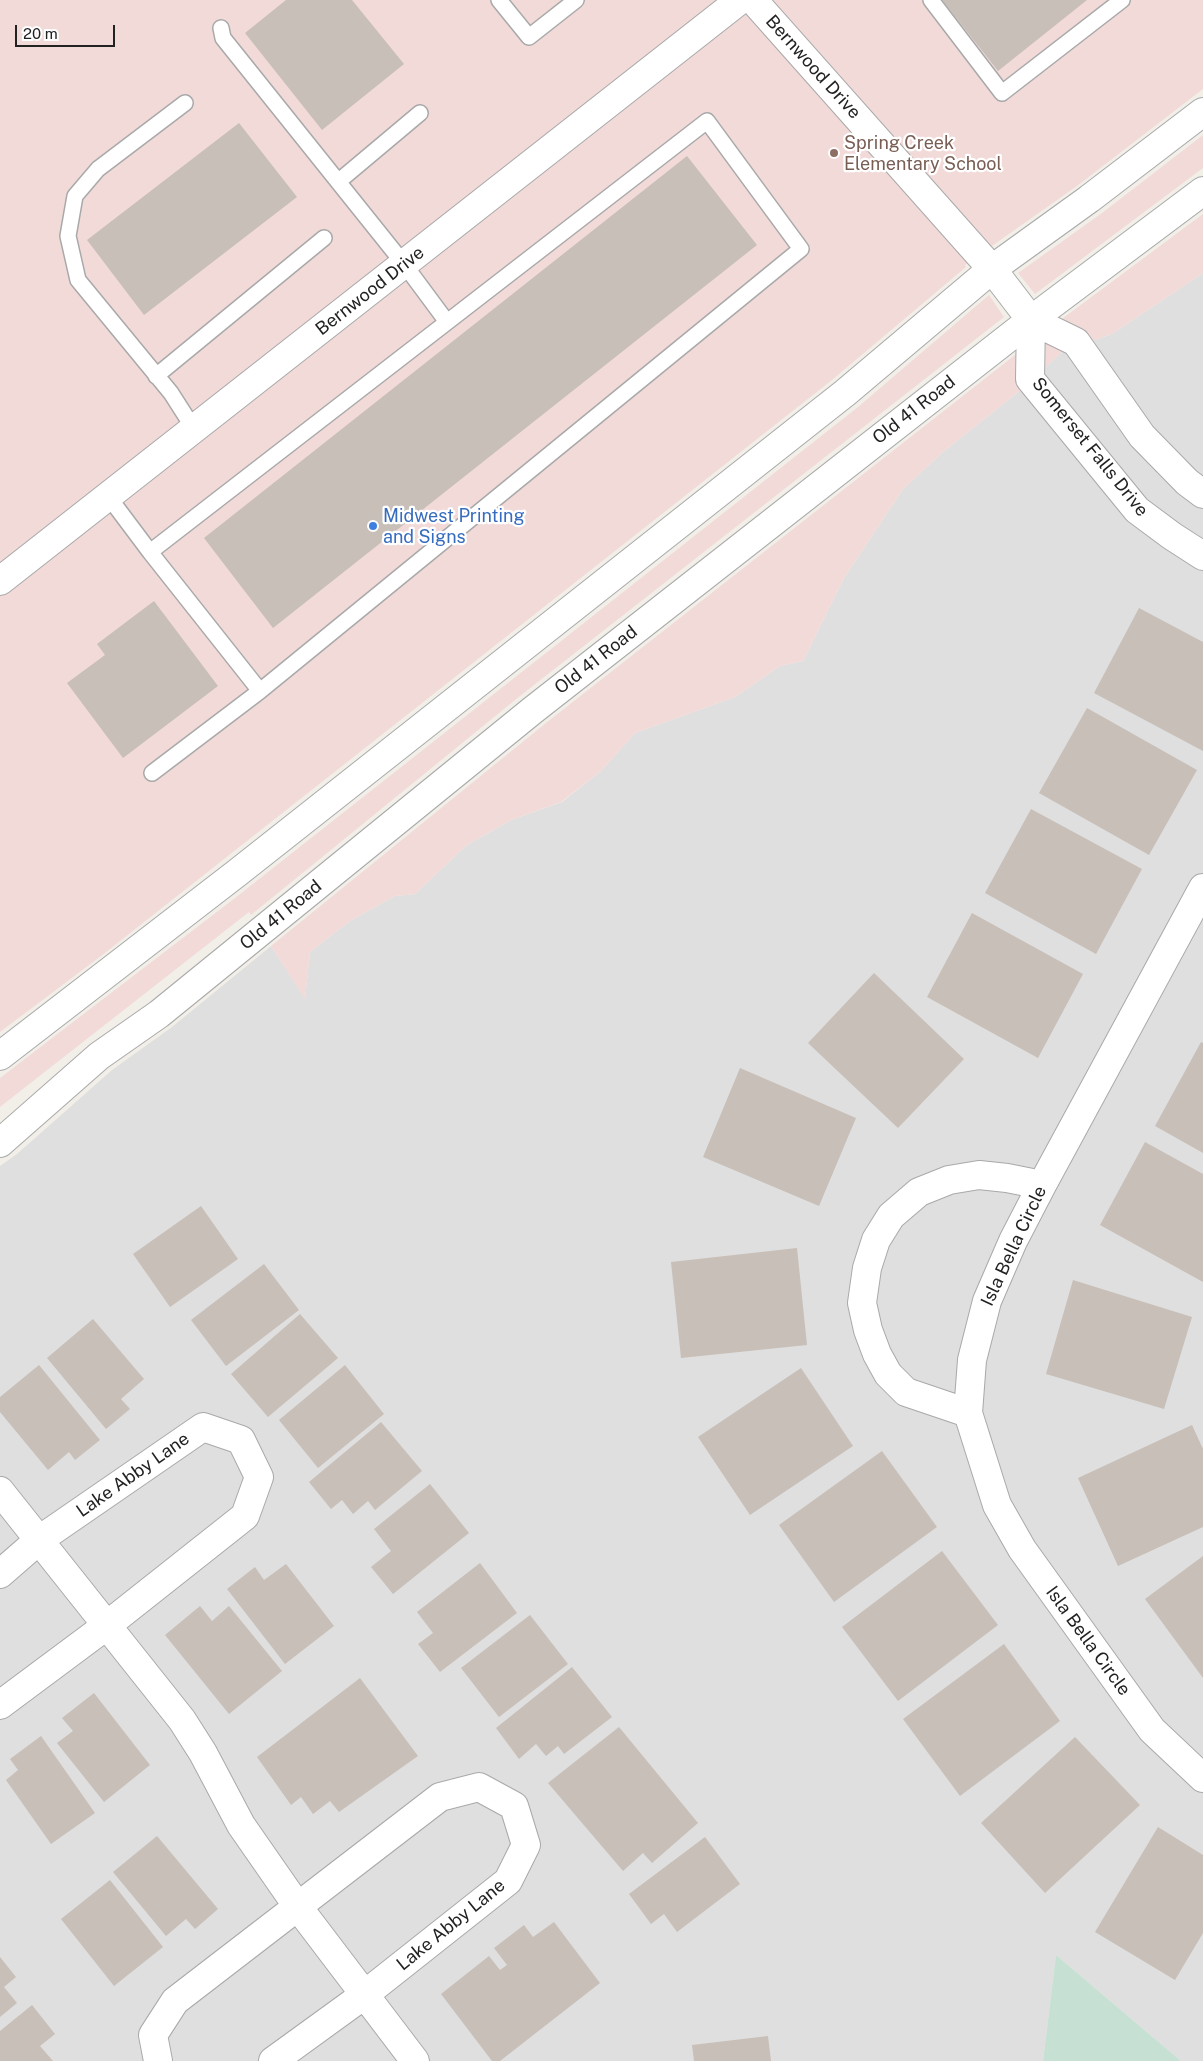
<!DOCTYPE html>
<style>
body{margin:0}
#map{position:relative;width:1203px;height:2061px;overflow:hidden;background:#f2efe9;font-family:"Public Sans",sans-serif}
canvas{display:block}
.scale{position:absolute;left:15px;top:25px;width:100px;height:22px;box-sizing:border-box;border:2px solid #222;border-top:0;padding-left:6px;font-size:15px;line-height:18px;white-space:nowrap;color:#222;-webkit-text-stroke:4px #fff;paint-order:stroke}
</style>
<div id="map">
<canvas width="1203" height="2061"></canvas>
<div class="scale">20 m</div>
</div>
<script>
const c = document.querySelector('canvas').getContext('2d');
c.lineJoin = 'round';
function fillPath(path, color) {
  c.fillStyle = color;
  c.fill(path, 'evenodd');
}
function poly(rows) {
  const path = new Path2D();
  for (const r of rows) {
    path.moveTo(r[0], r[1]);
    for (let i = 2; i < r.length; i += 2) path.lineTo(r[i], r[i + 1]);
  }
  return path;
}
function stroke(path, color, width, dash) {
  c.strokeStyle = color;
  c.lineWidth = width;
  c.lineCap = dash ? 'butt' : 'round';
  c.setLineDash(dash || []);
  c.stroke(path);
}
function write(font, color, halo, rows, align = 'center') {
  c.font = font + ' "Public Sans",sans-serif';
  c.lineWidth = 4.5;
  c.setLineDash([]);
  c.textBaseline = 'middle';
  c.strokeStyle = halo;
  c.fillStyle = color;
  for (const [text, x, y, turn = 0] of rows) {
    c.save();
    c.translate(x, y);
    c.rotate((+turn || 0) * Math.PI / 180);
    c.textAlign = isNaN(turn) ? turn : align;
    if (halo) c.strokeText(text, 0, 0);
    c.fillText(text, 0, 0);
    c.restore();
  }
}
const residential = poly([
 [1203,273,1203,2061,1181,2061,1056,1955,1043,2061,0,2061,0,1166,17,1154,112,1070,172,1027,271,946,305,998,310,952,350,921,395,896,415,894,467,845,511,820,562,802,601,771,635,733,735,697,780,666,803,661,844,578,903,489,943,452,1022,389,1062,352,1112,334]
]);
const commercial = poly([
 [0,0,1203,0,1203,89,1077,186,965,265,966,267,832,380,101,956,0,1032],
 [1203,135,1203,168,1035,294,1018,273,1102,213],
 [1203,214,1203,273,1112,334,1062,352,1022,389,943,452,903,489,844,578,803,661,780,666,735,697,635,733,601,771,561,802,511,820,467,845,415,894,395,896,350,921,310,952,305,999,271,946,546,723,1043,333],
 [989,295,1004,317,520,696,251,915,249,912,0,1107,0,1078,235,898,858,407]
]);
const wetland = poly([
 [1056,1955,1181,2061,1182,2061,1043,2061]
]);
const building = poly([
 [286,0,352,0,404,64,322,130,245,33],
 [942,0,1087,0,998,71],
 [239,123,297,197,144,315,87,240],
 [687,156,757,245,273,628,204,538],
 [154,601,218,686,123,758,67,683,105,655,97,644],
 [1139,608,1203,642,1203,751,1094,693],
 [1087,708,1197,770,1149,855,1039,793],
 [1031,809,1142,869,1096,954,985,893],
 [972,913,1083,974,1038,1058,927,997],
 [874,973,964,1059,898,1128,808,1043],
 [1201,1042,1203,1043,1203,1153,1155,1126],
 [740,1068,856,1118,819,1206,703,1157],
 [1145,1142,1203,1174,1203,1282,1100,1225],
 [201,1206,238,1259,170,1307,133,1254],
 [797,1248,807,1345,681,1358,671,1262],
 [264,1264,299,1310,226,1366,191,1320],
 [1073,1280,1192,1317,1164,1409,1046,1374],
 [300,1314,338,1358,268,1417,231,1374],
 [93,1319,144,1379,121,1399,130,1409,106,1429,47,1358],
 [39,1365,100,1440,75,1460,69,1452,48,1470,0,1412,0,1397],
 [345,1365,384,1414,318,1468,279,1420],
 [801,1368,853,1446,750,1515,698,1437],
 [381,1422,422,1471,375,1510,368,1501,353,1514,342,1500,331,1509,309,1482],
 [1192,1425,1203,1449,1203,1527,1118,1566,1078,1478],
 [882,1451,937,1527,834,1602,779,1525],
 [430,1484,469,1533,393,1594,371,1567,391,1551,374,1529],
 [942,1551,998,1625,898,1701,842,1627],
 [1203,1556,1203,1678,1145,1599],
 [480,1563,517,1613,440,1672,418,1644,433,1633,417,1612],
 [286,1564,334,1626,285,1664,227,1589,255,1567,264,1580],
 [200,1606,212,1621,229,1606,282,1671,229,1714,165,1635],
 [530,1615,568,1664,499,1717,461,1668],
 [1004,1644,1060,1721,960,1796,903,1719],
 [572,1667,612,1717,564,1754,558,1746,546,1756,536,1744,519,1759,496,1728],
 [360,1678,418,1756,339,1812,330,1801,313,1814,301,1797,291,1805,257,1757],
 [94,1693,150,1765,104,1802,57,1743,73,1731,62,1718],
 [619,1727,698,1823,652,1863,643,1853,623,1871,548,1783],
 [41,1736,95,1813,51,1844,6,1780,18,1770,10,1759],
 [1075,1737,1140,1805,1045,1893,981,1823],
 [1158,1827,1203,1855,1203,1933,1175,1980,1095,1932],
 [157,1836,218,1909,195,1929,186,1919,166,1936,113,1872],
 [705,1837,740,1884,677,1932,664,1914,651,1924,629,1894],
 [110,1880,163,1947,114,1986,61,1919],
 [554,1922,600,1983,500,2061,492,2061,441,1994,489,1956,500,1970,507,1965,494,1948,524,1925,533,1937],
 [0,1957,16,1977,4,1987,17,2003,0,2017],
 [32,2005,55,2034,40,2046,53,2061,0,2061,0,2031],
 [768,2036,771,2061,694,2061,692,2045]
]);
const service = poly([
 [499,0,529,37,576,0],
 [931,0,1002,93,1122,0],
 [221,28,223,38,404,264,447,322],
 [185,103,98,169,75,196,68,236,78,280,171,393,194,429],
 [339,181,420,113],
 [156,376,324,238],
 [108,496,150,552,260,691,152,773],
 [150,552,707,121,801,249,260,691]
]);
const minor = poly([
 [753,0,992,269],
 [1203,494,1187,482,1142,436,1076,342,1031,320,1030,379,1137,510,1172,536,1203,556],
 [0,581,740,0],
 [1203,888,1042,1185,1013,1241,987,1301,972,1360,968,1413,997,1505,1022,1549,1152,1730,1203,1778],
 [968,1413,906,1392,888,1374,877,1354,868,1330,862,1303,867,1268,876,1240,891,1216,919,1192,949,1180,979,1175,1007,1178,1042,1185],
 [0,1491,182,1720,203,1753,241,1825,298,1907,415,2061],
 [0,1574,39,1540,203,1427,241,1440,259,1477,245,1516,106,1626,0,1705],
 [158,2061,153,2035,175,2001,440,1797,479,1787,514,1806,526,1845,508,1881,364,1995,273,2061]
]);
const tertiary = poly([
 [992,269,1031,320],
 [0,1056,237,873,845,393,992,269,1089,199,1203,112],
 [0,1143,99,1056,159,1014,533,710,1031,320,1203,191]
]);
const markers = [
 [834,153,5,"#8d6e63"],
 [373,526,5,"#3f7fe0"]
];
const streetNames = [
 ["Bernwood Drive",813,67,48],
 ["Bernwood Drive",370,291,-38],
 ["Old 41 Road",914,410,-38],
 ["Somerset Falls Drive",1090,447,51],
 ["Old 41 Road",596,660,-38],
 ["Old 41 Road",281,915,-39],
 ["Isla Bella Circle",1014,1246,-65],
 ["Lake Abby Lane",133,1475,-35],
 ["Isla Bella Circle",1088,1641,54],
 ["Lake Abby Lane",451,1925,-39]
];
const educationNames = [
 ["Spring Creek",844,143],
 ["Elementary School",844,164]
];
const shopNames = [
 ["Midwest Printing",383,516],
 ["and Signs",383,537]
];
fillPath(residential, '#e0dfdf');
fillPath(commercial, '#f2dad9');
fillPath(wetland, '#c6e0d4');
fillPath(building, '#c7bfb8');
stroke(service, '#a9a9a9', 18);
stroke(minor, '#a9a9a9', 30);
stroke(tertiary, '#a9a9a9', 30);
stroke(service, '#fff', 15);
stroke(minor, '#fff', 28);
stroke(tertiary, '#fff', 28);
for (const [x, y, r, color] of markers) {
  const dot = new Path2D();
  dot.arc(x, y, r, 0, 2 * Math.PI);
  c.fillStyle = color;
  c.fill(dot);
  stroke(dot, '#fff', 2);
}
write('18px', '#222', '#fff', streetNames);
write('18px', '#785e54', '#fff', educationNames, 'left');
write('18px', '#366cbe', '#fff', shopNames, 'left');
</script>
